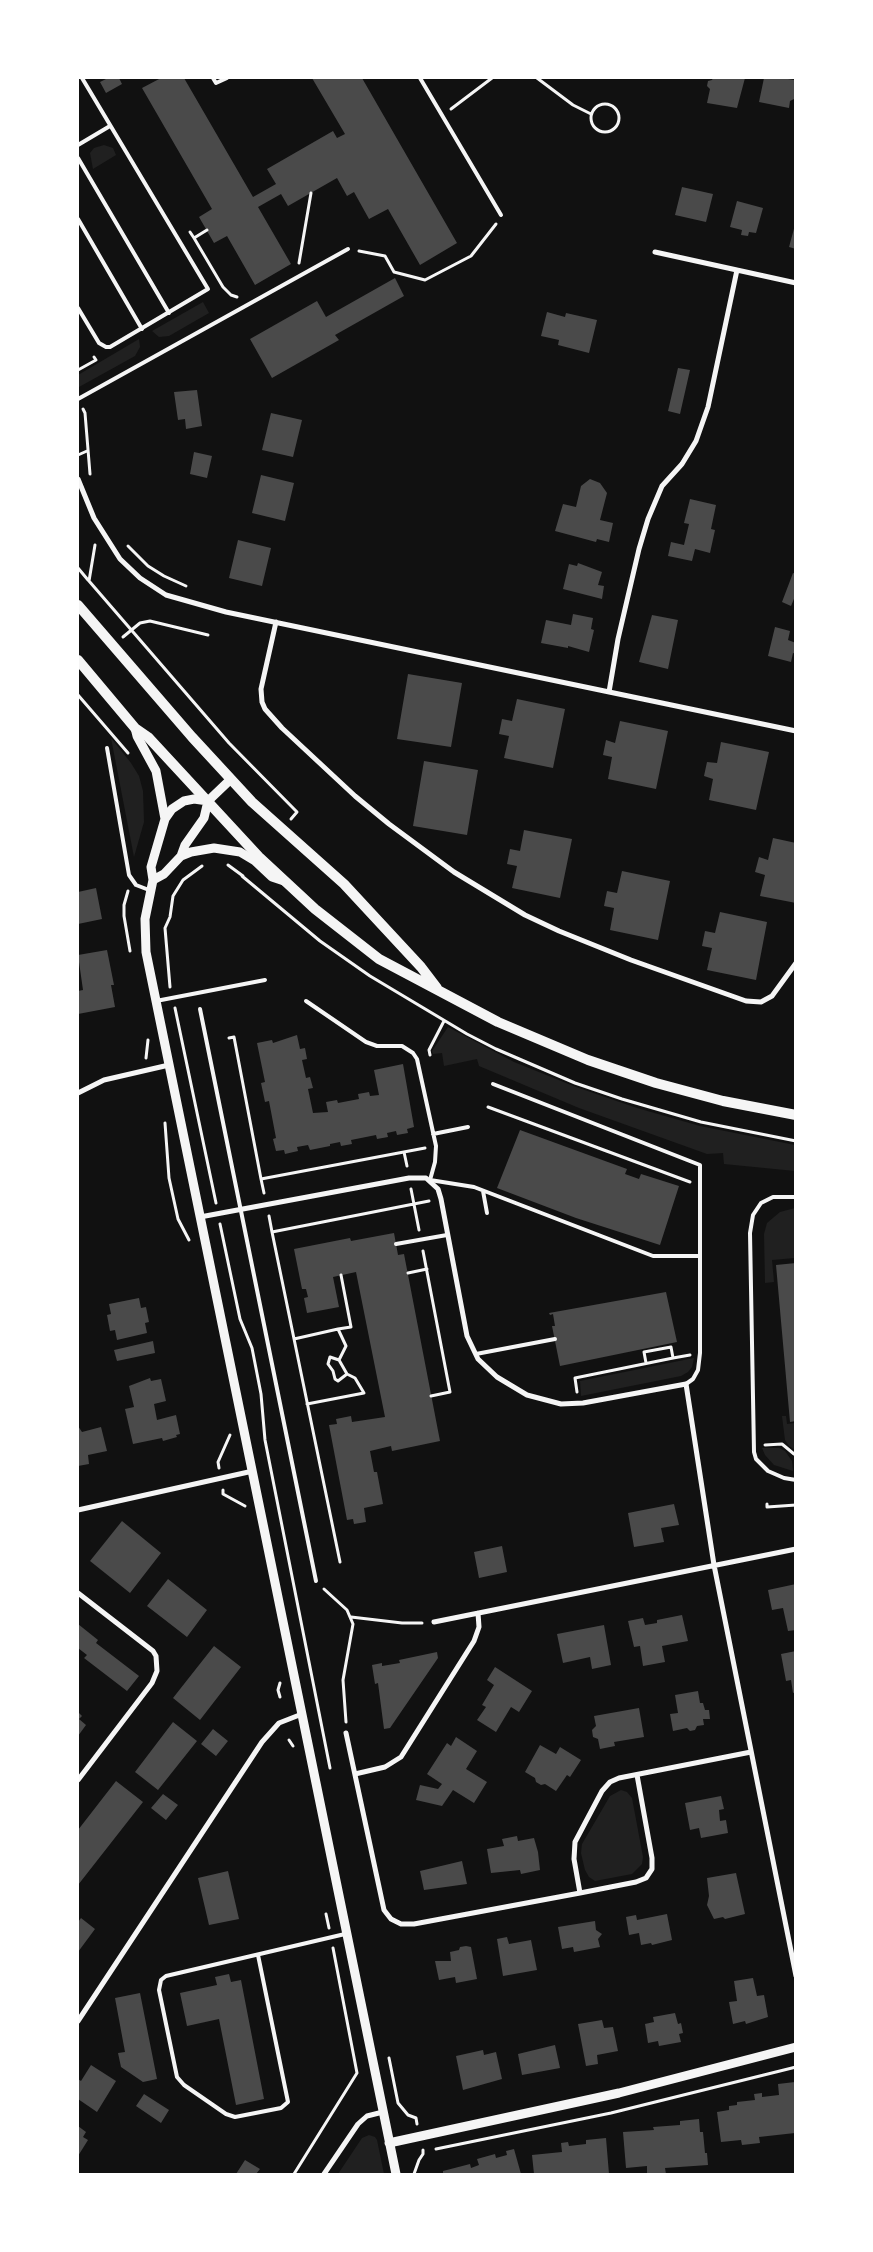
<!DOCTYPE html>
<style>
body{margin:0}
#map{position:relative;width:873px;height:2252px;overflow:hidden;background:#111;font-family:Lora,serif}
canvas{display:block}
.frame{position:absolute;inset:0;border:79px solid #fff;pointer-events:none}
</style>
<div id="map">
<canvas width="873" height="2252"></canvas>
<div class="frame"></div>
</div>
<script>
const c = document.querySelector('canvas').getContext('2d');
c.lineJoin = 'round';
function fillPath(path, color) {
  c.fillStyle = color;
  c.fill(path, 'evenodd');
}
function poly(rows) {
  const path = new Path2D();
  for (const r of rows) {
    if (r.length === 3) {
      path.moveTo(r[0] + r[2], r[1]);
      path.arc(r[0], r[1], r[2], 0, 2 * Math.PI);
      continue;
    }
    path.moveTo(r[0], r[1]);
    for (let i = 2; i < r.length; i += 2) path.lineTo(r[i], r[i + 1]);
  }
  return path;
}
function stroke(path, color, width, dash) {
  c.strokeStyle = color;
  c.lineWidth = width;
  c.lineCap = dash ? 'butt' : 'round';
  c.setLineDash(dash || []);
  c.stroke(path);
}
const green = poly([
 [104,145,113,148,116,155,93,169,90,153,94,148],
 [203,302,209,313,169,336,159,337,152,331],
 [139,339,140,347,135,356,79,387,78,385,78,375],
 [111,738,131,763,139,776,143,791,144,822,134,857],
 [448,1027,514,1062,576,1087,637,1108,700,1126,795,1145,795,1171,724,1164,723,1153,707,1154,579,1108,479,1066,477,1059,444,1066,442,1053,433,1054,432,1051],
 [795,1208,795,1258,772,1260,774,1282,765,1283,764,1234,767,1223,780,1212],
 [694,1358,692,1367,688,1372,681,1376,581,1396,580,1381],
 [782,1416,786,1416,787,1424,795,1423,795,1450,789,1446,785,1440],
 [762,1448,779,1448,785,1451,792,1461,793,1471,774,1465,765,1455],
 [621,1790,627,1792,632,1798,643,1857,642,1864,632,1874,595,1881,589,1877,585,1870,581,1853,582,1844,610,1796],
 [369,2135,375,2137,377,2140,384,2174,338,2174,362,2138]
]);
const building = poly([
 [108,78,119,78,122,84,106,93,100,82],
 [161,78,184,78,253,197,276,184,267,169,333,131,337,138,345,134,312,78,362,78,457,243,420,265,388,209,369,219,354,192,347,196,337,178,288,206,281,194,258,207,291,264,255,285,227,236,214,243,199,217,212,209,142,88],
 [713,78,745,78,737,108,707,103,710,89,707,86,708,81,712,80],
 [764,78,781,78,795,80,794,99,790,101,789,108,759,102],
 [682,187,713,194,706,222,675,215],
 [737,201,763,208,756,233,749,232,748,236,741,235,742,230,730,227],
 [795,225,796,225,796,249,789,247],
 [395,278,404,296,335,335,339,340,272,378,250,339,317,301,326,317],
 [547,312,565,317,566,313,597,320,589,353,558,345,559,340,541,336],
 [678,368,690,370,680,414,668,411],
 [197,390,202,426,186,429,185,419,178,420,174,392],
 [271,413,302,420,293,457,262,450],
 [194,452,212,456,207,478,190,474],
 [261,475,294,483,285,521,252,513],
 [590,479,600,483,607,493,600,520,613,523,609,542,597,539,596,542,555,531,563,504,576,507,581,486],
 [690,499,716,505,711,529,715,530,710,553,695,549,692,561,668,556,671,542,684,545,689,524,684,523],
 [238,540,271,548,262,586,229,578],
 [578,563,602,572,598,585,604,586,602,599,563,589,569,564,577,566],
 [793,573,796,574,796,594,791,606,782,602],
 [573,614,593,618,591,629,594,630,589,652,568,646,568,648,541,643,546,620,571,625],
 [652,615,678,620,668,669,639,662],
 [775,627,790,631,788,640,796,643,796,654,793,653,791,662,768,656],
 [408,674,462,683,451,747,397,739],
 [517,699,565,709,553,768,504,758,509,736,499,734,502,719,512,721],
 [620,721,668,731,656,789,608,779,612,757,603,755,606,740,615,743],
 [721,742,769,752,756,810,709,800,713,779,704,776,707,762,717,763],
 [424,761,478,770,467,835,413,826],
 [524,830,572,839,560,898,512,888,517,866,507,864,510,849,520,851],
 [773,838,796,843,796,903,760,896,765,875,755,872,759,857,768,860],
 [622,871,670,881,658,940,610,930,614,908,604,906,607,891,617,893],
 [96,888,102,919,78,924,78,892],
 [720,912,767,922,756,980,707,970,712,948,702,946,705,931,715,933],
 [107,950,114,985,111,985,115,1007,78,1014,78,991,83,990,78,955],
 [297,1035,300,1049,305,1048,307,1059,302,1060,306,1078,310,1077,313,1088,308,1089,313,1113,328,1112,326,1102,337,1100,338,1103,359,1099,358,1094,369,1092,370,1096,379,1095,374,1070,403,1064,414,1127,407,1129,408,1133,397,1135,396,1131,387,1133,388,1137,377,1139,376,1135,351,1140,352,1144,341,1146,340,1142,330,1144,330,1146,310,1150,308,1145,297,1147,298,1151,285,1154,284,1150,276,1151,273,1139,276,1138,269,1101,265,1102,261,1083,265,1082,257,1043,272,1040,273,1043],
 [520,1130,627,1169,625,1174,639,1179,641,1174,679,1186,660,1245,576,1218,497,1188],
 [394,1233,398,1255,404,1254,440,1441,392,1451,391,1446,370,1451,374,1472,377,1472,383,1504,364,1508,366,1522,354,1524,353,1519,347,1520,329,1425,337,1424,336,1419,351,1416,352,1422,385,1417,356,1272,333,1277,339,1307,307,1313,304,1298,308,1297,306,1289,302,1289,294,1249,350,1238,351,1241],
 [796,1263,796,1421,790,1422,776,1265],
 [666,1292,677,1342,560,1366,552,1326,555,1326,553,1314,550,1315,549,1313],
 [139,1298,141,1308,146,1307,149,1322,145,1323,147,1333,117,1340,115,1330,110,1331,107,1315,111,1314,109,1304],
 [153,1341,155,1353,117,1361,114,1350],
 [150,1378,151,1381,161,1379,166,1401,154,1404,157,1420,176,1415,180,1434,176,1435,177,1437,163,1441,162,1438,133,1444,125,1409,134,1407,129,1386],
 [78,1426,82,1432,101,1427,107,1451,88,1455,89,1464,78,1466],
 [674,1504,679,1525,661,1528,664,1542,634,1547,628,1513],
 [122,1521,161,1553,130,1593,90,1561],
 [502,1546,507,1572,479,1578,474,1552],
 [168,1579,207,1610,187,1637,147,1606],
 [796,1584,796,1630,788,1631,783,1608,772,1610,768,1590],
 [682,1615,688,1641,662,1646,665,1662,643,1666,640,1646,634,1647,628,1621,643,1618,645,1625,657,1623,657,1620],
 [78,1624,98,1640,96,1643,139,1676,127,1691,84,1658,87,1655,78,1648],
 [604,1625,611,1665,592,1669,590,1657,563,1663,557,1634],
 [214,1646,241,1667,200,1720,173,1698],
 [796,1651,796,1692,793,1693,791,1680,786,1681,781,1654],
 [437,1652,438,1658,390,1728,384,1729,378,1683,375,1684,372,1665,382,1663,382,1666,400,1663,399,1660],
 [495,1667,532,1691,519,1712,511,1707,496,1732,477,1720,486,1707,482,1705,494,1685,487,1680],
 [698,1691,700,1703,703,1703,705,1710,709,1710,710,1719,703,1719,704,1725,697,1726,695,1730,690,1731,687,1728,673,1731,670,1714,678,1713,675,1695],
 [639,1708,644,1737,614,1742,615,1746,600,1749,598,1739,593,1737,592,1730,596,1726,594,1716],
 [78,1712,82,1716,79,1719,86,1725,78,1736],
 [173,1722,197,1741,158,1790,135,1772],
 [213,1729,228,1741,216,1756,201,1744],
 [456,1737,477,1751,466,1769,487,1782,474,1803,453,1790,442,1806,416,1800,420,1785,438,1789,442,1784,427,1774,447,1743,451,1746],
 [540,1745,556,1754,560,1747,581,1760,570,1777,567,1775,556,1791,545,1784,541,1785,536,1782,535,1778,525,1772],
 [116,1781,143,1802,78,1885,78,1830],
 [163,1794,178,1805,166,1820,151,1808],
 [721,1796,724,1809,719,1810,720,1821,726,1820,728,1833,701,1838,699,1828,690,1830,685,1803],
 [517,1836,518,1841,534,1838,538,1852,540,1870,521,1874,520,1870,491,1873,487,1849,504,1846,502,1839],
 [462,1861,467,1884,424,1890,420,1871],
 [228,1871,239,1919,209,1925,198,1878],
 [736,1873,745,1914,725,1919,723,1917,714,1919,707,1905,709,1896,707,1878],
 [667,1914,672,1940,652,1945,651,1943,641,1945,639,1933,629,1935,626,1917,636,1915,637,1920],
 [81,1918,95,1929,78,1952,78,1922],
 [595,1921,596,1930,602,1934,598,1939,600,1947,574,1952,573,1947,562,1949,558,1927],
 [507,1937,509,1944,531,1940,537,1970,503,1976,497,1939],
 [466,1946,471,1947,477,1979,456,1983,455,1977,439,1980,435,1961,451,1961,450,1952,459,1950,460,1947],
 [229,1974,231,1982,241,1980,264,2099,236,2105,219,2019,187,2026,180,1993,217,1985,215,1977],
 [753,1978,757,1996,764,1995,768,2017,746,2024,745,2021,733,2024,729,2002,737,2001,734,1981],
 [140,1993,157,2079,143,2082,121,2067,118,2053,125,2052,115,1998],
 [675,2013,678,2024,681,2023,683,2033,679,2034,681,2042,659,2046,658,2041,648,2043,645,2024,654,2022,653,2017],
 [602,2020,604,2028,613,2027,618,2051,597,2055,598,2064,586,2066,578,2024],
 [555,2045,560,2068,522,2075,518,2054],
 [483,2050,484,2055,496,2052,502,2079,463,2090,456,2056],
 [91,2065,116,2081,97,2112,78,2099,78,2079,81,2081],
 [795,2082,795,2133,759,2137,760,2143,742,2145,741,2140,721,2142,717,2112,729,2110,729,2106,737,2105,737,2102,755,2100,754,2094,762,2093,762,2097,779,2095,778,2084],
 [144,2094,169,2110,161,2123,136,2106],
 [699,2119,700,2132,703,2132,705,2153,707,2153,708,2165,665,2168,666,2174,647,2174,647,2166,626,2168,623,2132,654,2130,653,2127,680,2125,680,2121],
 [78,2126,86,2132,83,2137,88,2140,78,2156],
 [606,2138,609,2174,534,2174,532,2155,562,2152,561,2143,568,2142,569,2146,586,2144,586,2140],
 [514,2149,521,2174,443,2174,443,2171,470,2164,471,2168,479,2165,477,2159,495,2154,496,2158,507,2155,506,2151],
 [245,2160,260,2169,256,2174,236,2174]
]);
const path = poly([
 [537,78,573,105,591,114],
 [605,118,14],
 [451,109,492,78],
 [190,232,194,238,207,230],
 [194,238,223,287,231,295,237,297],
 [359,251,385,256,394,272,425,280,471,256,496,224],
 [299,263,311,193],
 [78,370,96,360,94,357],
 [83,409,85,413,90,474],
 [78,455,87,451],
 [95,545,89,581,229,743,297,812,291,819],
 [128,546,148,566,164,576,186,586],
 [78,568,88,580],
 [123,637,140,623,150,621,208,635],
 [78,695,128,753],
 [228,865,243,876],
 [242,876,320,941,370,976,467,1034,496,1049,575,1083,622,1099,701,1122,796,1141],
 [128,891,124,905,124,916,130,951],
 [170,987,165,928,170,917,173,896,183,880,202,866],
 [175,1008,216,1203],
 [229,1038,234,1037,261,1179],
 [430,1055,429,1050,444,1021],
 [146,1058,148,1040],
 [488,1107,690,1182],
 [165,1123,169,1178,178,1219,189,1240],
 [404,1152,407,1166],
 [411,1189,419,1230],
 [264,1193,261,1179,425,1148],
 [269,1216,272,1232,429,1201],
 [220,1224,240,1319,252,1348,261,1394,265,1440,330,1768],
 [272,1232,340,1562],
 [423,1251,450,1392,431,1396],
 [408,1273,427,1269],
 [338,1329,351,1327,341,1275],
 [294,1339,338,1329,346,1346,339,1360,347,1374,355,1378,364,1393,307,1404],
 [673,1358,690,1355],
 [339,1360,330,1357,328,1364,333,1371,335,1379,338,1381,347,1374],
 [577,1392,575,1378,673,1358,671,1347,644,1352,646,1363],
 [765,1445,782,1444,794,1454],
 [219,1468,218,1462,230,1435],
 [223,1490,223,1494,245,1506],
 [767,1504,767,1507,796,1505],
 [324,1589,347,1610,353,1624,343,1680,346,1722],
 [351,1617,402,1623,422,1623],
 [280,1697,278,1690,280,1683],
 [289,1740,293,1746],
 [326,1914,329,1928],
 [389,2058,398,2103,408,2115,416,2118,417,2124],
 [436,2149,611,2113,796,2067],
 [294,2174,357,2073,333,1948],
 [414,2174,419,2160,423,2154,423,2150]
]);
const service = poly([
 [213,78,216,83,227,78],
 [420,78,501,215],
 [78,145,110,126],
 [78,158,169,313],
 [78,219,142,329],
 [78,308,99,343,106,347,110,347,208,289,82,78],
 [78,399,348,249],
 [107,748,129,875,136,885,149,890],
 [156,1001,265,980],
 [306,1001,366,1042,377,1046,402,1046,413,1053,417,1059,436,1146,435,1162,430,1180,474,1187,653,1256,700,1256],
 [200,1009,316,1581],
 [493,1084,700,1165,700,1353,698,1370,693,1379,686,1384],
 [433,1134,468,1127],
 [483,1191,487,1213],
 [796,1197,773,1197,761,1203,753,1215,750,1233,754,1452,756,1459,768,1471,784,1478,796,1480],
 [396,1244,447,1235],
 [476,1354,555,1339],
 [258,1955,288,2102,281,2108,235,2117,226,2114,184,2085,177,2077,159,1990,161,1980,166,1976,345,1934]
]);
const minor = poly([
 [655,252,796,283],
 [78,479,94,518,120,559,140,578,166,595,226,612,796,731],
 [276,622,261,689,262,702,265,709,282,728,355,796,389,824,454,872,525,915,559,931,631,960,746,1001,761,1002,772,996,796,963],
 [609,692,618,639,639,549,648,519,662,486,682,464,696,441,708,407,737,270],
 [78,1093,104,1080,169,1065],
 [200,1217,409,1178,426,1178,438,1189,441,1199,467,1336,478,1359,497,1377,527,1395,561,1404,583,1403,686,1384,714,1565,796,1976],
 [78,1510,253,1471],
 [78,1593,153,1651,156,1656,157,1671,152,1683,78,1780],
 [434,1622,796,1549],
 [346,1733,384,1910,391,1919,401,1924,414,1924,580,1893,636,1882,646,1878,652,1869,652,1858,637,1775],
 [355,1774,385,1767,401,1757,474,1641,479,1627,478,1613],
 [580,1893,574,1859,575,1842,602,1791,610,1782,619,1778,751,1752],
 [78,2021,262,1742,279,1723,302,1714],
 [324,2174,358,2124,367,2116,383,2112]
]);
const tertiary = poly([
 [135,728,137,736,156,771,165,819],
 [208,801,194,799,184,801,172,809,165,819,151,867,153,880,145,919,146,952,396,2174],
 [181,856,185,845,204,818,208,801,231,779],
 [153,880,164,874,181,856,191,852,214,848,240,852,255,861,272,877,284,881],
 [389,2143,619,2093,796,2047]
]);
const secondary = poly([
 [78,605,192,737,252,802,344,884,421,967,437,988],
 [78,660,135,728,148,737,259,857,315,909,379,959,498,1022,588,1060,656,1083,723,1101,796,1115]
]);
fillPath(green, '#202020');
fillPath(building, '#4a4a4a');
stroke(path, '#f5f5f5', 3);
stroke(service, '#f5f5f5', 4);
stroke(minor, '#f5f5f5', 5);
stroke(tertiary, '#f5f5f5', 9);
stroke(secondary, '#f5f5f5', 10);
</script>
